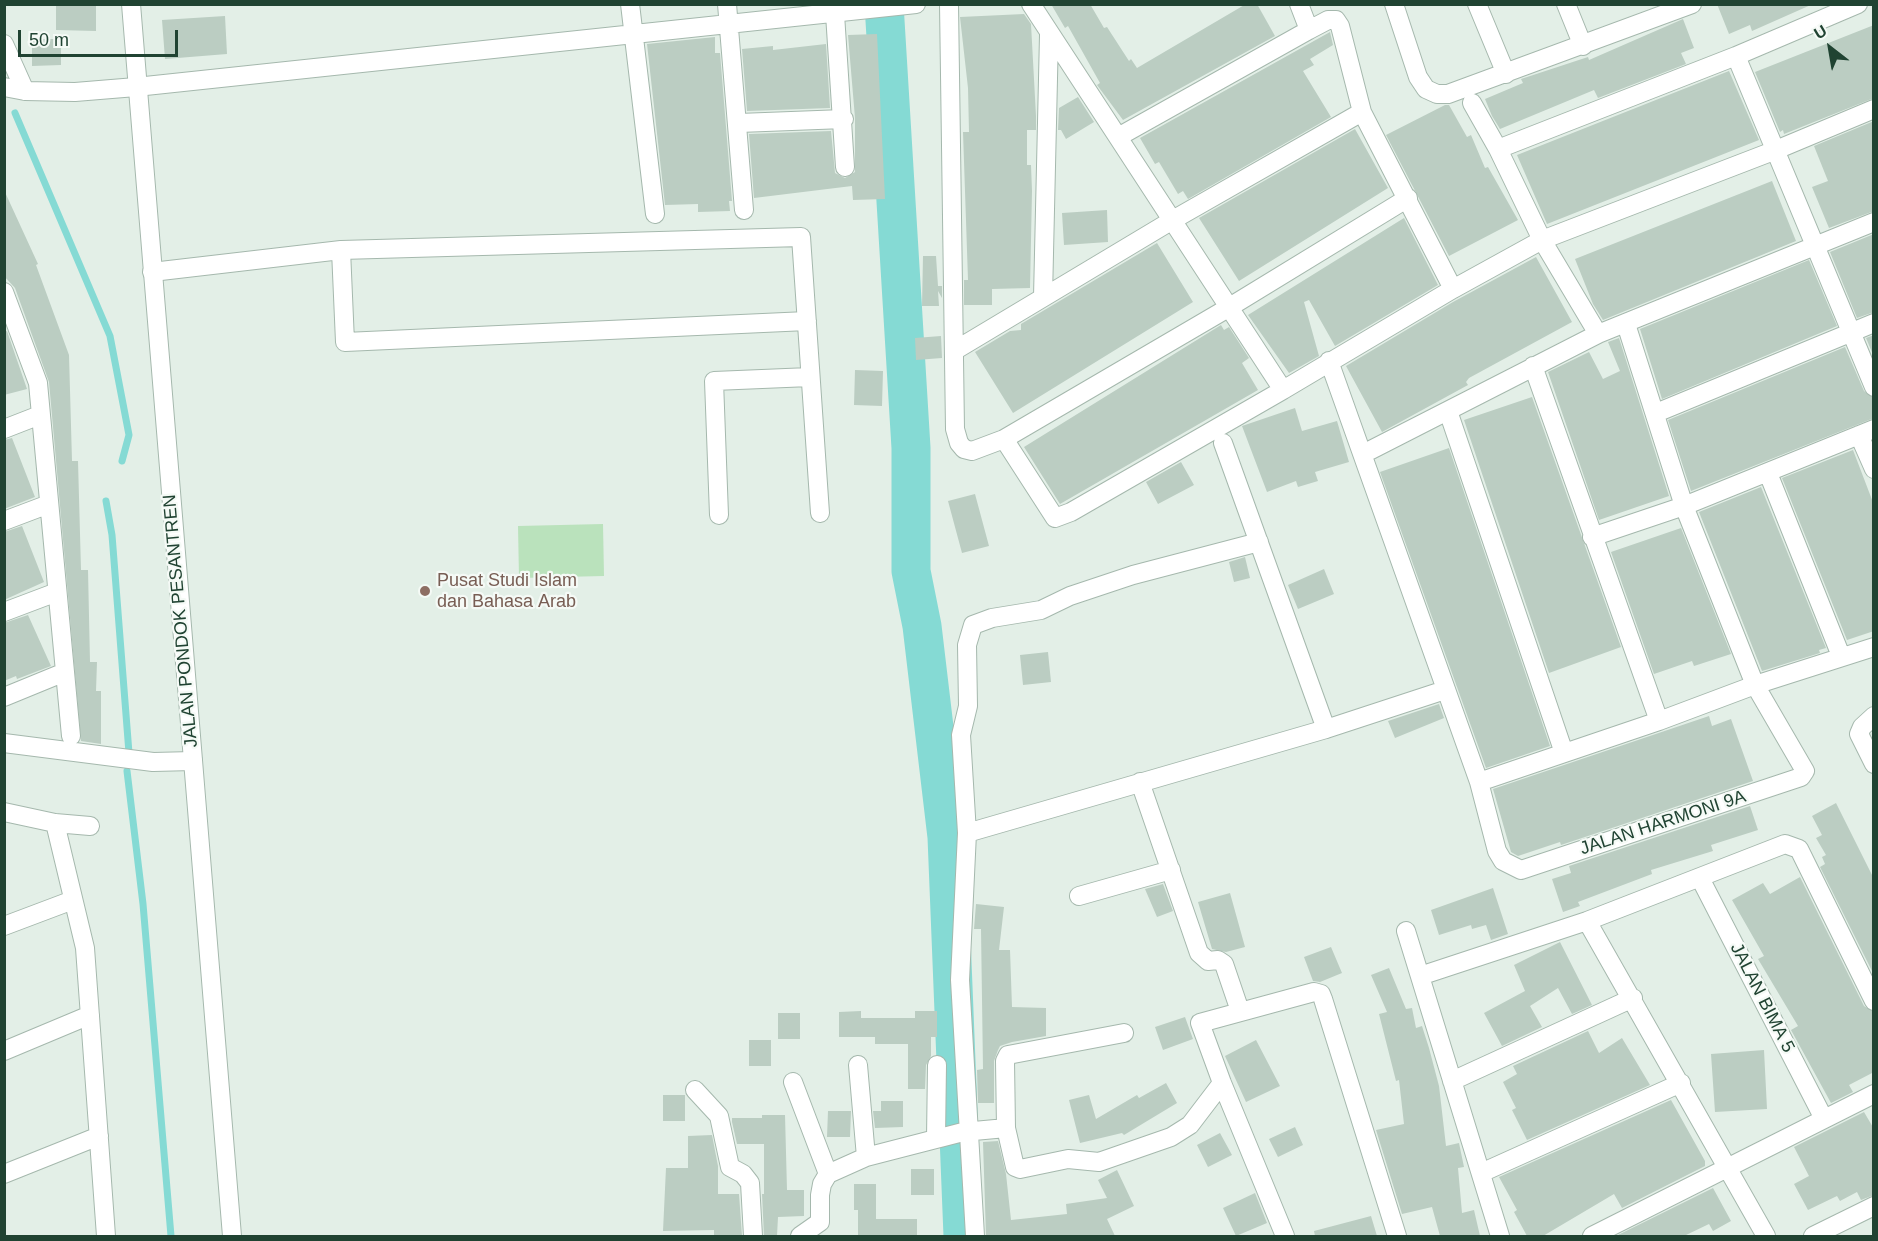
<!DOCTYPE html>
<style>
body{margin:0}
#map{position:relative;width:1878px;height:1241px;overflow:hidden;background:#e3efe7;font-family:Helvetica,sans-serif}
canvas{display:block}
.frame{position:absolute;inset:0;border:6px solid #204332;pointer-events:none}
.north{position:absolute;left:1800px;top:18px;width:60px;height:60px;-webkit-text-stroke:4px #f5faf6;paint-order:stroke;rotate:329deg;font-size:16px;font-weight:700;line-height:24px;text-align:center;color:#204332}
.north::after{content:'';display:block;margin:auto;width:21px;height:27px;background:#204332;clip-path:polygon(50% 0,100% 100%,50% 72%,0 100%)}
.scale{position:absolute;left:18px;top:30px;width:160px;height:27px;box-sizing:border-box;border:3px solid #204332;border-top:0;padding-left:8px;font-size:18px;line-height:21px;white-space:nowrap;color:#204332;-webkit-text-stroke:4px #f5faf6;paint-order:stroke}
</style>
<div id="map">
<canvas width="1878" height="1241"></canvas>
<div class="frame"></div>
<div class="north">U</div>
<div class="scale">50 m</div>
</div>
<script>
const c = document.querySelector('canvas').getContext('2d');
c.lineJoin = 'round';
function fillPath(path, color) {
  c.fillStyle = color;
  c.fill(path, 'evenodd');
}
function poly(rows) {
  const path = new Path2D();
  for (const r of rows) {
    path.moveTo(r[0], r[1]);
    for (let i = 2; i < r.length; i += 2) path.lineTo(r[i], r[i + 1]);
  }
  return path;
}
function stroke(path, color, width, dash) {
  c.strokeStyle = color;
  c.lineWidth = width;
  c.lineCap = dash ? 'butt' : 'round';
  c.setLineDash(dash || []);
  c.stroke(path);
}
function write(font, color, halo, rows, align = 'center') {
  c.font = font + ' Helvetica,sans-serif';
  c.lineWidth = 4.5;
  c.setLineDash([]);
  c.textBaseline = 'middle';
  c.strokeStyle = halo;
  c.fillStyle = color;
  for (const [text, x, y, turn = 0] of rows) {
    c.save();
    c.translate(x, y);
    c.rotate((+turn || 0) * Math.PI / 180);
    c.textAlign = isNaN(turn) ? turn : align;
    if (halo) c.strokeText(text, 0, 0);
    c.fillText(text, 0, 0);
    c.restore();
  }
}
const green = poly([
 [603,524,604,576,519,578,518,526]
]);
const stream = poly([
 [15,113,110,336,129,435,122,461],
 [106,501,112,535,129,753],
 [127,771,143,904,171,1236]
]);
const river = poly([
 [884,4,911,448,911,571,922,626,947,837,963,1236]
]);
const building = poly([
 [56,4,96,4,96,31,56,30],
 [1051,4,1090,4,1104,28,1107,27,1129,61,1131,59,1137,68,1246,4,1257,4,1275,36,1123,120,1097,85,1100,83,1068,26,1065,28],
 [1717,4,1813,4,1752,31,1750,25,1729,34],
 [1024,14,1031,24,1036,116,1036,130,1027,130,1027,165,1031,165,1032,191,1030,288,992,289,992,305,964,305,964,280,968,280,963,132,969,132,968,88,960,17],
 [225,16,227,54,165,59,162,20],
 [1683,19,1694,48,1681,53,1686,64,1598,98,1594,90,1500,129,1492,116,1485,99,1523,83,1521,79,1588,57,1589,60],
 [1874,25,1874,98,1784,134,1783,130,1780,132,1755,72],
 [1330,32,1333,45,1310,59,1314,65,1303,71,1331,117,1188,199,1183,191,1178,194,1159,162,1155,164,1140,138],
 [877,34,885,199,853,200,852,186,754,198,749,134,831,131,835,173,845,178,855,172,855,118,848,35],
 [715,37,715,53,720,53,732,201,729,201,730,211,698,212,698,204,665,205,647,44],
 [32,39,61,39,61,65,32,66],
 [826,44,830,108,747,111,742,49,773,46,773,50],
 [1729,71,1759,140,1547,224,1517,155],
 [1078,97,1094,122,1066,139,1061,130,1058,130,1059,108],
 [1445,105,1449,105,1467,137,1471,135,1485,168,1488,167,1518,220,1449,256,1386,135],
 [1874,121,1874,211,1829,228,1812,187,1828,181,1814,146],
 [1355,129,1388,188,1239,281,1199,218],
 [1772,181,1796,241,1603,320,1593,304,1575,259],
 [4,190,38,264,36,265,69,355,72,461,78,461,81,570,88,570,90,662,97,662,96,691,101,691,101,744,81,741,49,382,15,288,4,276],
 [1107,210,1108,242,1064,245,1062,213],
 [1404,218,1438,285,1335,346,1309,300,1304,302,1319,356,1289,373,1248,315],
 [1874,234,1874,312,1857,318,1830,252],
 [1157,243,1193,302,1013,413,975,352,1010,331,1021,330,1021,324],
 [923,256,936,256,938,286,942,286,942,298,938,291,939,306,922,306],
 [1536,257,1572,322,1469,378,1466,382,1468,385,1382,432,1346,366,1453,302],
 [1809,260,1837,326,1662,399,1640,329],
 [1221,325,1224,330,1229,327,1249,358,1242,363,1258,390,1060,504,1024,447],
 [7,331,27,389,4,395,4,332],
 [1874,335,1874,357,1866,338],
 [941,336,942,358,916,360,915,338],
 [1619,338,1669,496,1599,520,1548,372,1589,352,1603,379,1620,371,1608,342],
 [1845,347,1864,391,1874,398,1874,418,1691,491,1668,420],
 [855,370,883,371,882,406,854,405],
 [1532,397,1621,647,1549,673,1464,420],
 [1295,408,1302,431,1337,421,1349,462,1315,472,1318,481,1298,487,1296,481,1267,492,1242,426],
 [12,438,35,497,4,509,4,440],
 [1449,448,1550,746,1486,768,1380,472],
 [1853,450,1874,505,1874,631,1847,640,1782,478],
 [1181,462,1194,485,1158,504,1146,482],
 [1761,487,1826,648,1819,650,1820,653,1762,671,1699,512],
 [975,494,989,546,962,553,948,501],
 [22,526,44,582,4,600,4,532],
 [1681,528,1731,654,1694,666,1692,661,1654,674,1611,552],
 [1245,557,1250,578,1234,582,1229,562],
 [1324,569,1334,594,1298,609,1288,585],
 [28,615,51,666,17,679,16,676,4,681,4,623],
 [1048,652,1051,682,1023,685,1020,655],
 [1439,704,1444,718,1395,738,1388,721],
 [1709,716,1712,726,1731,719,1753,781,1561,845,1560,842,1518,856,1511,852,1493,789],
 [1836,803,1874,879,1874,975,1820,867,1825,864,1822,857,1826,855,1816,838,1822,835,1812,816],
 [1750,806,1758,830,1711,845,1713,851,1651,870,1652,874,1578,902,1580,906,1563,912,1552,879,1571,873,1569,866],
 [1800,877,1864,1006,1874,1012,1874,1072,1849,1085,1853,1092,1831,1103,1791,1030,1798,1026,1758,959,1764,956,1732,900,1763,883,1770,894],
 [1163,884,1173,911,1157,917,1145,889],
 [1493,888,1508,934,1491,940,1486,925,1472,929,1471,925,1439,935,1431,910],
 [1230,893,1245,947,1226,952,1212,949,1198,902],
 [976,904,1004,907,999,950,1010,950,1012,1007,1046,1008,1046,1036,1012,1042,1000,1046,998,1050,994,1061,994,1103,978,1103,977,1070,983,1069,981,929,974,929],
 [1560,942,1592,1005,1572,1014,1558,988,1530,1006,1542,1027,1502,1046,1484,1013,1525,991,1514,965],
 [1331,947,1342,973,1320,982,1313,981,1304,957],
 [1389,968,1406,1009,1412,1008,1416,1028,1422,1026,1429,1048,1439,1086,1446,1146,1459,1143,1464,1167,1458,1168,1462,1213,1474,1210,1480,1236,1440,1236,1432,1207,1402,1214,1376,1130,1404,1124,1399,1080,1396,1081,1379,1014,1387,1012,1371,975],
 [861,1011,861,1018,915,1018,915,1011,937,1011,937,1037,931,1037,931,1056,926,1065,925,1089,908,1089,908,1044,875,1044,875,1037,839,1037,839,1012],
 [778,1013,800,1013,800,1039,778,1039],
 [1185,1017,1193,1039,1163,1050,1155,1027],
 [1588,1031,1599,1053,1622,1038,1650,1085,1527,1140,1512,1110,1516,1108,1503,1082,1517,1074,1513,1066],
 [749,1040,771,1040,771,1066,749,1066],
 [1256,1040,1280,1086,1246,1102,1225,1056],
 [1764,1050,1767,1109,1715,1112,1711,1054],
 [1166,1083,1177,1103,1124,1135,1122,1133,1080,1143,1069,1100,1089,1095,1096,1119,1137,1095,1139,1098],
 [663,1095,685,1095,685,1121,663,1121],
 [1671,1100,1705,1161,1705,1166,1622,1208,1614,1194,1543,1236,1527,1236,1514,1212,1517,1210,1499,1177],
 [881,1101,903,1101,903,1127,875,1128,873,1111,881,1111],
 [828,1111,851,1111,850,1137,827,1137],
 [1864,1112,1874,1129,1874,1195,1861,1200,1857,1192,1840,1201,1837,1196,1808,1210,1794,1184,1809,1176,1794,1147],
 [762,1115,785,1115,787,1190,804,1190,804,1216,778,1217,777,1236,764,1236,762,1194,764,1194,764,1144,737,1144,732,1122,732,1118,762,1118],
 [1295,1127,1303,1145,1278,1157,1269,1139],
 [1220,1133,1232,1155,1208,1167,1197,1145],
 [712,1135,718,1166,718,1194,739,1194,742,1236,714,1236,714,1230,663,1231,666,1168,688,1168,688,1136],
 [998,1141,1006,1174,1011,1220,1067,1214,1066,1204,1107,1198,1098,1180,1117,1170,1134,1206,1107,1219,1115,1236,986,1236,983,1142],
 [911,1169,934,1169,934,1195,911,1195],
 [854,1184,876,1184,876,1219,917,1219,917,1236,858,1236,858,1210,854,1210],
 [1713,1188,1731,1221,1713,1231,1709,1224,1684,1236,1616,1236],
 [1255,1193,1267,1223,1236,1236,1223,1208],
 [1371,1216,1377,1236,1315,1236,1314,1231]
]);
const minor = poly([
 [630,4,655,214],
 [727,4,744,210],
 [949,4,955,429,959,443,964,449,972,451,1004,439,1228,308,1408,198],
 [1031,4,1283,390,1453,289,1542,240,1776,150,1874,109],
 [1299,4,1309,30],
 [1394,4,1418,77,1426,89,1437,94,1448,94,1692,4],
 [1477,4,1506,74],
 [1566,4,1583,46],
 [835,14,845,167],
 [4,44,25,91],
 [1736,56,1874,387],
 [4,87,25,91,75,92,136,87,916,4],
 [1472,103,1498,149,1542,240,1598,334],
 [739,123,844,119],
 [1118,137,1309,30,1328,20,1336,20,1340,26,1362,112,1453,289],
 [1498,149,1736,56,1858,4],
 [341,250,345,342,807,321],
 [152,272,341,250,801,237,820,513],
 [4,292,38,383,71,736],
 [1043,297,1049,35],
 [954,351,1171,221,1362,112],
 [1329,361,1479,782,1659,721,1755,685,1874,647],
 [1533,366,1659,721],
 [1448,411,1564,753],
 [1656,413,1874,323],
 [4,429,40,415],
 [1859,435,1874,469],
 [1004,439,1055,518,1071,512,1283,390],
 [1223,443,1326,729],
 [1363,454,1598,334,1874,222],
 [1768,473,1841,656],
 [719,515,714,381,810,377],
 [4,521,49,504],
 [1592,537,1684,506,1874,429],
 [4,612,57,592],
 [4,697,65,672],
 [1874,716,1862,727,1859,734,1874,764],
 [4,743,153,762,193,761],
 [1140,782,1199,953,1208,961,1218,960,1224,964,1240,1011],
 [1479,782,1497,851,1503,861,1521,870,1801,777,1805,771,1755,685,1684,506,1626,324],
 [4,812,55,823,90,826],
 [55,823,85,948,106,1236],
 [967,833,961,735,968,706,967,645,973,625,992,618,1041,610,1070,596,1133,575,1259,542],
 [1700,878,1824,1119],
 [1079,896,1171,870],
 [1587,921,1766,1236],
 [4,926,73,900],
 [1406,931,1500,1236],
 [1420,976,1587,921,1785,844,1799,849,1874,1001],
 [4,1051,90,1015],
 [858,1065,866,1157],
 [1452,1081,1633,998],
 [793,1082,828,1174],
 [695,1090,719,1116,730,1167,743,1174,750,1183,753,1236],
 [1006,1128,1005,1061,1008,1055,1124,1033],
 [936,1138,937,1065],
 [1481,1173,1681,1083],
 [4,1174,99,1136],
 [800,1236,820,1222,820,1195,822,1184,828,1174,866,1157,963,1132,1006,1128,1015,1167,1020,1169,1068,1159,1099,1162,1171,1137,1190,1125,1222,1083],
 [975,1236,960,980,967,833,1326,729,1442,691],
 [1285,1236,1222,1083,1200,1023,1314,992,1321,994,1323,999,1397,1236],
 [1592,1236,1874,1094],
 [1813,1236,1874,1206]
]);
const tertiary = poly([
 [131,4,232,1236]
]);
const markers = [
 [425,591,6,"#8d6e63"]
];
const educationNames = [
 ["Pusat Studi Islam",437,581],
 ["dan Bahasa Arab",437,602]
];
const streetNames = [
 ["JALAN PONDOK PESANTREN",181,621,-95],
 ["JALAN HARMONI 9A",1663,823,-18],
 ["JALAN BIMA 5",1762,998,63]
];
fillPath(green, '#bae2bc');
stroke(stream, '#85dad4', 7);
stroke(river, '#85dad4', 39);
fillPath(building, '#bbcdc2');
stroke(minor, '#a5b8ad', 20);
stroke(tertiary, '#a5b8ad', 20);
stroke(minor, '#fff', 18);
stroke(tertiary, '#fff', 18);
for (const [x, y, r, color] of markers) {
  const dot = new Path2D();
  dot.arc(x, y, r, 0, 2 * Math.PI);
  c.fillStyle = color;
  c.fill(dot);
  stroke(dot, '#f5faf6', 2);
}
write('18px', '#785e54', '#f5faf6', educationNames, 'left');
write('18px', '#204332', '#f5faf6', streetNames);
</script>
